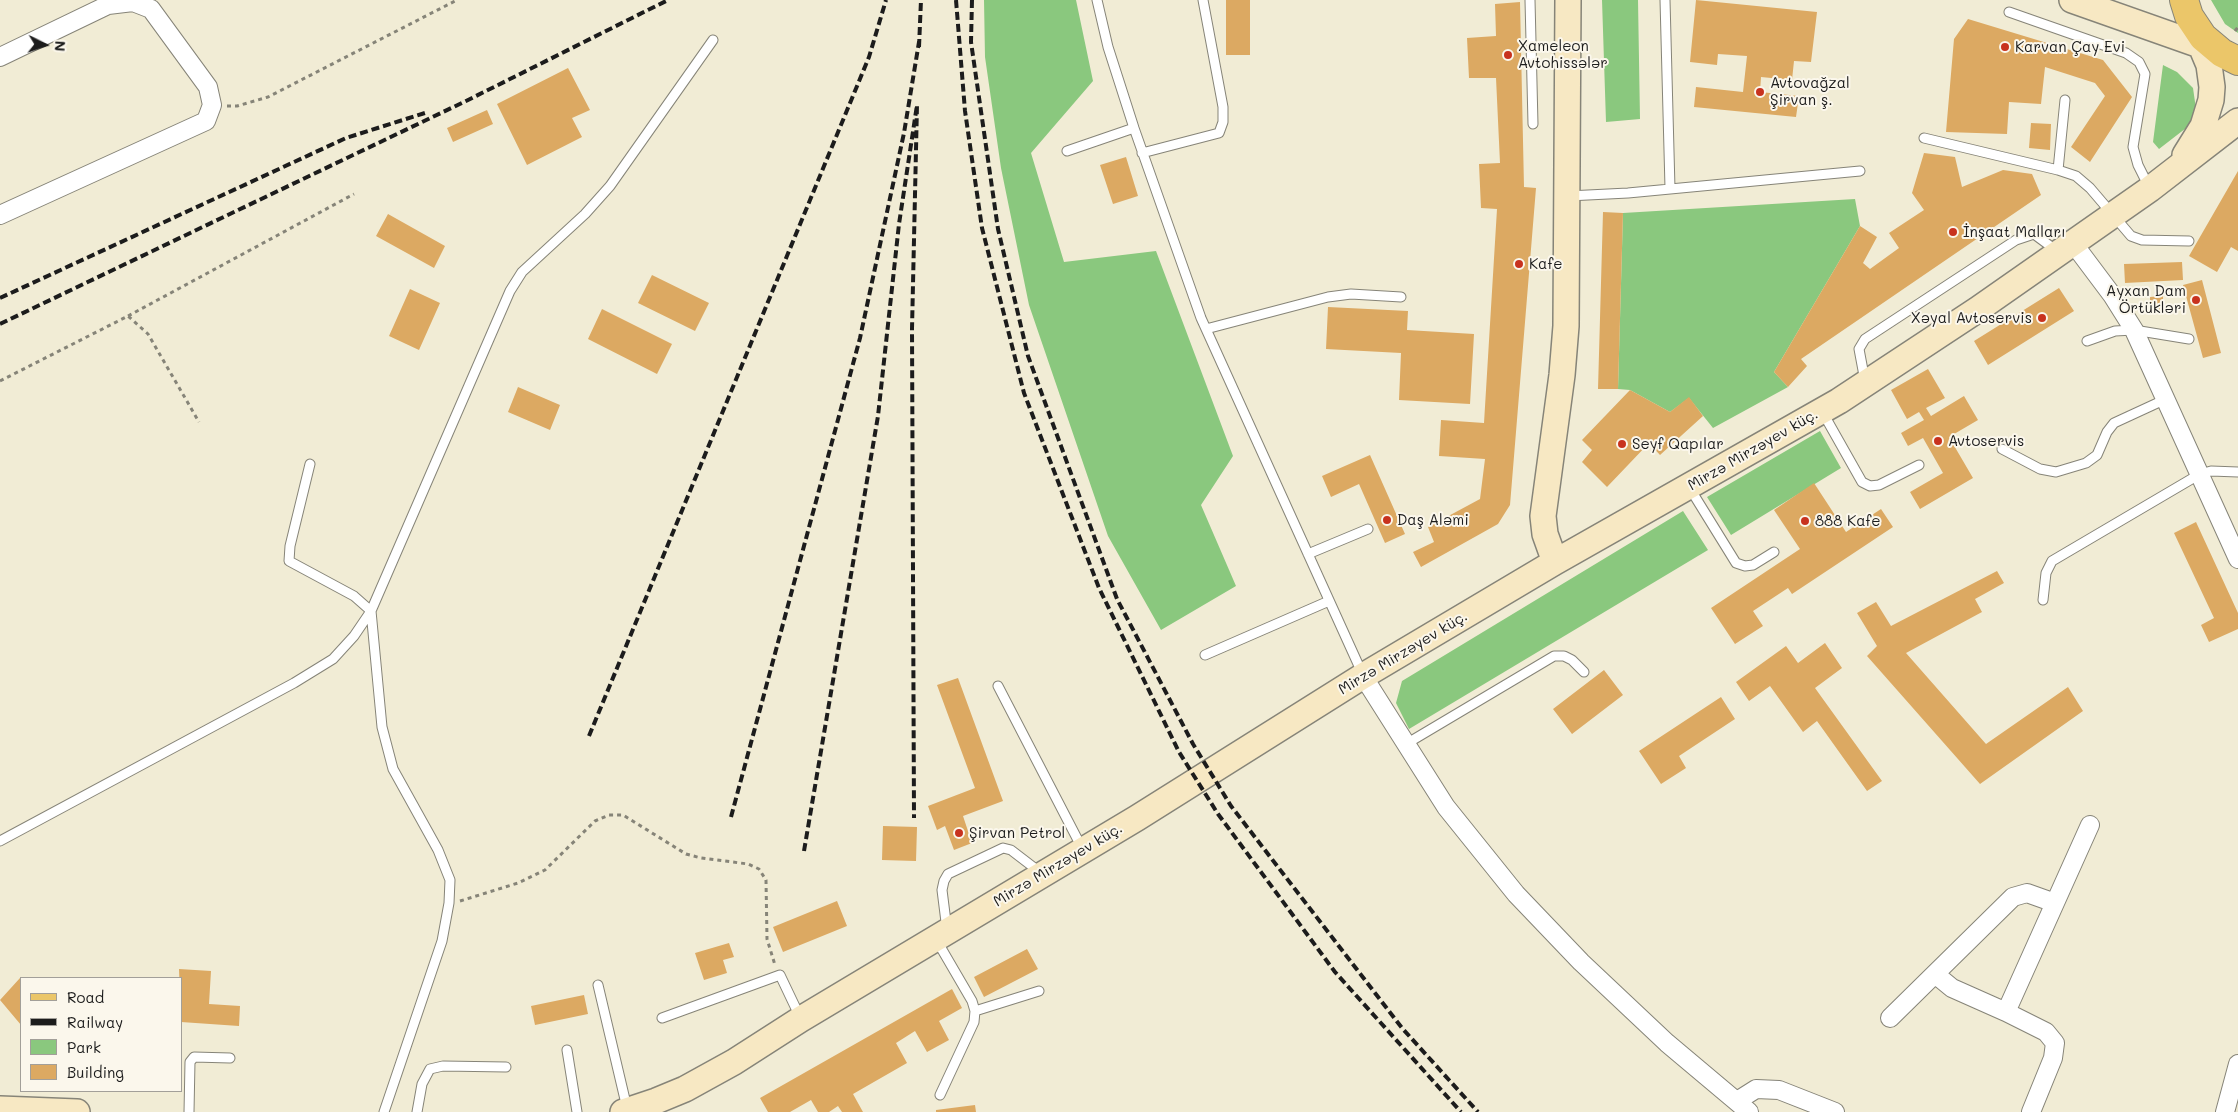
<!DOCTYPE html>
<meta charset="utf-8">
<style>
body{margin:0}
#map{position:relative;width:2238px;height:1112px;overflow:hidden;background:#f1ecd5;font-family:Mali,sans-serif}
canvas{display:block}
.legend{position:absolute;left:20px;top:977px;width:162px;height:115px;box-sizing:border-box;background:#fbf7ec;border:1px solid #a29f99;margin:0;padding:6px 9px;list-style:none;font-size:15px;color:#1c1c1c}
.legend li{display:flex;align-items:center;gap:10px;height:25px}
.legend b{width:25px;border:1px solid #a29f99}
.north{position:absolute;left:20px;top:20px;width:50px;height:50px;-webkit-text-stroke:4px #fbf7ec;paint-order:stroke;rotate:94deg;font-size:14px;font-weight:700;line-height:20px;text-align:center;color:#1c1c1c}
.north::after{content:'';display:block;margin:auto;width:18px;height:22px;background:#1c1c1c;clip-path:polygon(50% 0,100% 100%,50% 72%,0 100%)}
</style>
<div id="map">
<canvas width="2238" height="1112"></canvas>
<ul class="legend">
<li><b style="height:6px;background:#ebc669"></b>Road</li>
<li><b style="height:6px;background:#1c1c1c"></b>Railway</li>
<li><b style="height:14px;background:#8ac87e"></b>Park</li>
<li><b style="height:14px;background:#dca962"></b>Building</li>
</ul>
<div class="north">N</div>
</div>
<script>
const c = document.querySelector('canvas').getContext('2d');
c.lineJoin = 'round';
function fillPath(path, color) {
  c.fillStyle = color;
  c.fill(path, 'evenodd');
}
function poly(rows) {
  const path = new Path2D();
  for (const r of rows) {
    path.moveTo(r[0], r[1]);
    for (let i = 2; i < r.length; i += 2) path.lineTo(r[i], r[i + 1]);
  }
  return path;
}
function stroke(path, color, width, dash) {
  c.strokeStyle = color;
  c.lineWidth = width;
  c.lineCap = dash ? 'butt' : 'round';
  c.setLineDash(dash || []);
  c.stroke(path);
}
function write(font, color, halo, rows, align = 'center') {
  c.font = font + ' Mali,sans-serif';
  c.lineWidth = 4;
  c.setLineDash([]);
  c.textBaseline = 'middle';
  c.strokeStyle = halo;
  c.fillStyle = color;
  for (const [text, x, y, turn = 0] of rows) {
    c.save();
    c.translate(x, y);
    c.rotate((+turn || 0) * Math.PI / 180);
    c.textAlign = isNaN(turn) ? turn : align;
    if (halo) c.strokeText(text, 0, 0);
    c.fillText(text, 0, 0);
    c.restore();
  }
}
const green = poly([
 [984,0,1076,0,1093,81,1031,153,1064,262,1156,251,1233,456,1201,505,1236,586,1161,630,1108,536,1029,305,1001,168,985,57],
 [1602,0,1638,0,1640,119,1606,122],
 [2211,0,2238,0,2238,33,2225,24],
 [2163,65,2177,72,2193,88,2196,109,2190,125,2159,149,2153,142],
 [1855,199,1860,226,1774,372,1788,387,1713,428,1689,398,1670,412,1630,390,1618,389,1623,213],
 [1820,431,1841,468,1731,535,1707,497],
 [1683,511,1708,550,1409,729,1396,703,1402,681]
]);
const building = poly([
 [1226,0,1250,0,1250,55,1226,55],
 [1696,0,1817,12,1811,62,1794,61,1792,80,1761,77,1760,92,1799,96,1796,117,1694,107,1696,87,1743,92,1747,56,1718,54,1717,65,1690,62],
 [1520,2,1524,187,1536,188,1510,505,1498,524,1421,567,1413,552,1434,542,1428,527,1480,499,1485,459,1439,456,1441,420,1484,423,1497,209,1481,208,1479,164,1500,163,1496,78,1469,78,1467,38,1496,36,1495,4],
 [1968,19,2103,60,2132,97,2090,162,2071,147,2105,96,2095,83,2045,67,2041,104,2009,102,2007,134,1946,132,1954,39],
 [568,68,590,110,572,118,582,137,527,165,497,104],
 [487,110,493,124,453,142,447,128],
 [2031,123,2051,124,2050,150,2029,148],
 [1924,153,1955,157,1962,187,2003,170,2032,174,2041,195,1801,359,1807,366,1788,387,1774,372,1860,226,1877,237,1863,263,1870,269,1899,248,1889,233,1924,210,1912,193],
 [1126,157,1138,196,1113,204,1100,165],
 [2238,171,2238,251,2231,247,2217,272,2189,256],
 [1603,212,1623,213,1618,389,1598,389],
 [388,214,445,246,434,268,376,236],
 [2182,262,2183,280,2125,283,2124,264],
 [652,275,709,303,695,331,638,303],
 [2202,280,2221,353,2203,358,2183,285],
 [2059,288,2074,311,1988,365,1974,341],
 [410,289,440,303,419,350,389,336],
 [2163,296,2163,312,2150,312,2150,297],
 [1328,307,1408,311,1407,330,1474,334,1470,404,1399,400,1401,353,1326,349],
 [602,309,672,344,657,374,588,339],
 [1928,369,1945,398,1926,408,1931,416,1964,396,1978,420,1949,437,1973,478,1920,509,1910,492,1943,473,1923,438,1908,446,1901,433,1924,420,1919,412,1907,419,1891,390],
 [518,387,560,405,550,430,508,412],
 [1630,390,1670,412,1689,397,1703,416,1660,455,1649,443,1607,487,1582,462,1592,450,1582,440],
 [1370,455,1405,534,1385,543,1359,484,1331,497,1322,476],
 [1814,483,1846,532,1881,509,1893,527,1792,594,1788,588,1753,611,1763,626,1735,644,1711,608,1800,549,1774,510],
 [2196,522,2238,613,2238,629,2209,642,2201,625,2214,618,2174,533],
 [1997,571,2004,583,1975,599,1982,612,1906,653,1986,744,2068,687,2083,711,1980,784,1867,656,1877,646,1857,613,1876,602,1891,626],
 [1825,643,1842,668,1815,688,1882,781,1867,791,1817,721,1803,732,1770,686,1749,701,1736,682,1786,646,1798,663],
 [1604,670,1623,695,1572,734,1553,709],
 [958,678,1003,801,963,816,972,843,954,850,945,826,937,830,928,806,975,788,937,685],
 [1721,697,1735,719,1679,756,1686,768,1661,784,1639,751],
 [883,826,917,827,916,861,882,860],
 [837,901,847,926,783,952,773,927],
 [729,943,734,957,723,960,727,973,704,980,695,953],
 [1027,949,1038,969,984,997,974,977],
 [179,969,211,971,209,1004,240,1006,239,1026,181,1022],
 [20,978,21,980,21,1025,0,1000],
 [952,989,962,1008,939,1021,949,1040,927,1052,915,1031,896,1043,907,1063,853,1094,863,1112,842,1112,838,1106,829,1112,818,1112,811,1100,790,1112,768,1112,760,1098],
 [584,995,588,1014,535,1025,531,1006],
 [975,1105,976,1112,936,1112,936,1110]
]);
const path = poly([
 [2235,31,2238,27],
 [227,106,237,106,268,97,457,0],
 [128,316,354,194],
 [0,381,128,316,148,334,199,422],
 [460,901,518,883,545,870,595,821,609,815,623,815,686,854,701,858,748,864,759,869,766,880,767,939,775,965]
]);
const lane = poly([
 [1097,0,1108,47,1134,128,1201,318,1363,675],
 [1530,0,1533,124],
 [1665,0,1670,188],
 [2009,12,2126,53,2139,62,2145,74,2133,147,2138,165,2149,187],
 [1924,138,2058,170,2076,176,2090,188,2131,236,2142,240,2189,241],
 [1067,151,1134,128],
 [1142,153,1219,133,1223,122,1223,107,1203,0],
 [2058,170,2065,100],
 [1568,196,1628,193,1860,171],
 [1206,329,1328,297,1351,294,1401,297],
 [2087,341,2115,331,2134,330,2189,339],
 [1865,381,1859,349,1865,339,2016,240,2034,234,2057,251],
 [1823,413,1862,482,1870,486,1879,485,1919,465],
 [2002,449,2040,469,2056,472,2086,463,2097,455,2107,432,2114,423,2166,399],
 [310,464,290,546,289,561,354,596,371,611,382,727,393,769,438,850,450,880,449,903,442,941,384,1112],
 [1689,487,1736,563,1745,566,1753,565,1774,552],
 [1308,554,1368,529],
 [2043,600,2046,573,2052,561,2200,474,2211,471,2238,472],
 [1205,655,1329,601],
 [998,686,1082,848],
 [1406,744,1554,656,1564,656,1572,660,1584,672],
 [0,841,294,683,333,659,354,636,371,611,510,291,522,272,585,214,610,186,713,40],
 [947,930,942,890,944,881,948,874,1003,848,1011,850,1041,873],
 [937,941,972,1001,975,1011,974,1022,940,1095],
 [598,985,627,1108],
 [975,1011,1039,991],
 [662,1018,780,975,800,1017],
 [567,1050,577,1112],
 [189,1112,190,1062,194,1057,230,1058],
 [417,1112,422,1084,430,1069,443,1066,506,1067]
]);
const street = poly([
 [0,57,108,5,133,2,151,9,208,87,212,105,206,121,0,215],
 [2073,243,2112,295,2134,330,2238,559],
 [1363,676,1446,807,1516,894,1581,962,1667,1043,1749,1112],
 [1935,974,1952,988,2006,1012],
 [1890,1018,2013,897,2027,893,2055,903],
 [1737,1101,1756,1089,1779,1090,1835,1112],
 [2031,1112,2053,1058,2055,1043,2046,1032,2006,1012,2090,825],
 [2225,1112,2238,1064]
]);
const secondary = poly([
 [2072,0,2211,49],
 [2185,155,2203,126,2211,100,2212,87,2209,65,2193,27],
 [1555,562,1545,534,1543,516,1562,375,1566,326,1568,0],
 [0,1109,77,1112],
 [623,1112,656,1101,685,1089,734,1062,801,1019,1137,818,1363,676,1555,562,1839,401,1977,310,2150,189,2238,121]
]);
const primary = poly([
 [2184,0,2189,16,2203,37,2222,53,2238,61]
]);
const rail = poly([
 [956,0,965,111,982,228,1024,393,1099,588,1179,752,1218,814,1335,972,1461,1112],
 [972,0,971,42,998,229,1028,356,1117,599,1193,744,1231,806,1402,1028,1478,1112],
 [919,47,921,0],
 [0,298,346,138,428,112],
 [0,324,466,101,668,0],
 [589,736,869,57,886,0],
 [731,817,860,338,904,133,919,42],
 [804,851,878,416,899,224,917,105,912,329,914,818]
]);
const markers = [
 [2005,47,5,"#c8321e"],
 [1508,55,5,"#c8321e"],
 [1760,92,5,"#c8321e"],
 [1953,232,5,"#c8321e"],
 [1519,264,5,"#c8321e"],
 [2196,300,5,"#c8321e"],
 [2042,318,5,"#c8321e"],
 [1938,441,5,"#c8321e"],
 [1622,444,5,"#c8321e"],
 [1387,520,5,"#c8321e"],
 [1805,521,5,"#c8321e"],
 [959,833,5,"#c8321e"]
];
const poiNames = [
 ["Xameleon",1518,46],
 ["Avtohissələr",1518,63],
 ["Karvan Çay Evi",2015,47],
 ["Avtovağzal",1770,83],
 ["Şirvan ş.",1770,100],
 ["İnşaat Malları",1963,232],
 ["Kafe",1529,264],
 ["Ayxan Dam",2186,291,"right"],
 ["Örtükləri",2186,308,"right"],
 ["Xəyal Avtoservis",2032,318,"right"],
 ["Avtoservis",1948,441],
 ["Seyf Qapılar",1632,444],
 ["Daş Aləmi",1397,520],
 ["888 Kafe",1815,521],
 ["Şirvan Petrol",969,833]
];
const streetNames = [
 ["Mirzə Mirzəyev küç.",1753,450,-30],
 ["Mirzə Mirzəyev küç.",1403,653,-31],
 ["Mirzə Mirzəyev küç.",1058,865,-31]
];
fillPath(green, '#8ac87e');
fillPath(building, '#dca962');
stroke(lane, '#868478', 11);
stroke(street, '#868478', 20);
stroke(secondary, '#868478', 28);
stroke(primary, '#868478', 30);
stroke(path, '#868478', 3, [4, 4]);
stroke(lane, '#fff', 9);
stroke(street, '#fff', 18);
stroke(secondary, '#f7e8c3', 25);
stroke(primary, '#ebc669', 28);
stroke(rail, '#1c1c1c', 4, [8, 4]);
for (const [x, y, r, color] of markers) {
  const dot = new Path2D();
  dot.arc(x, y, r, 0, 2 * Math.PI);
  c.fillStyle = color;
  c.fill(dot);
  stroke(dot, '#fbf7ec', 2);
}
write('15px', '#1c1c1c', '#fbf7ec', poiNames, 'left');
write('15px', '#1c1c1c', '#fbf7ec', streetNames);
</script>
